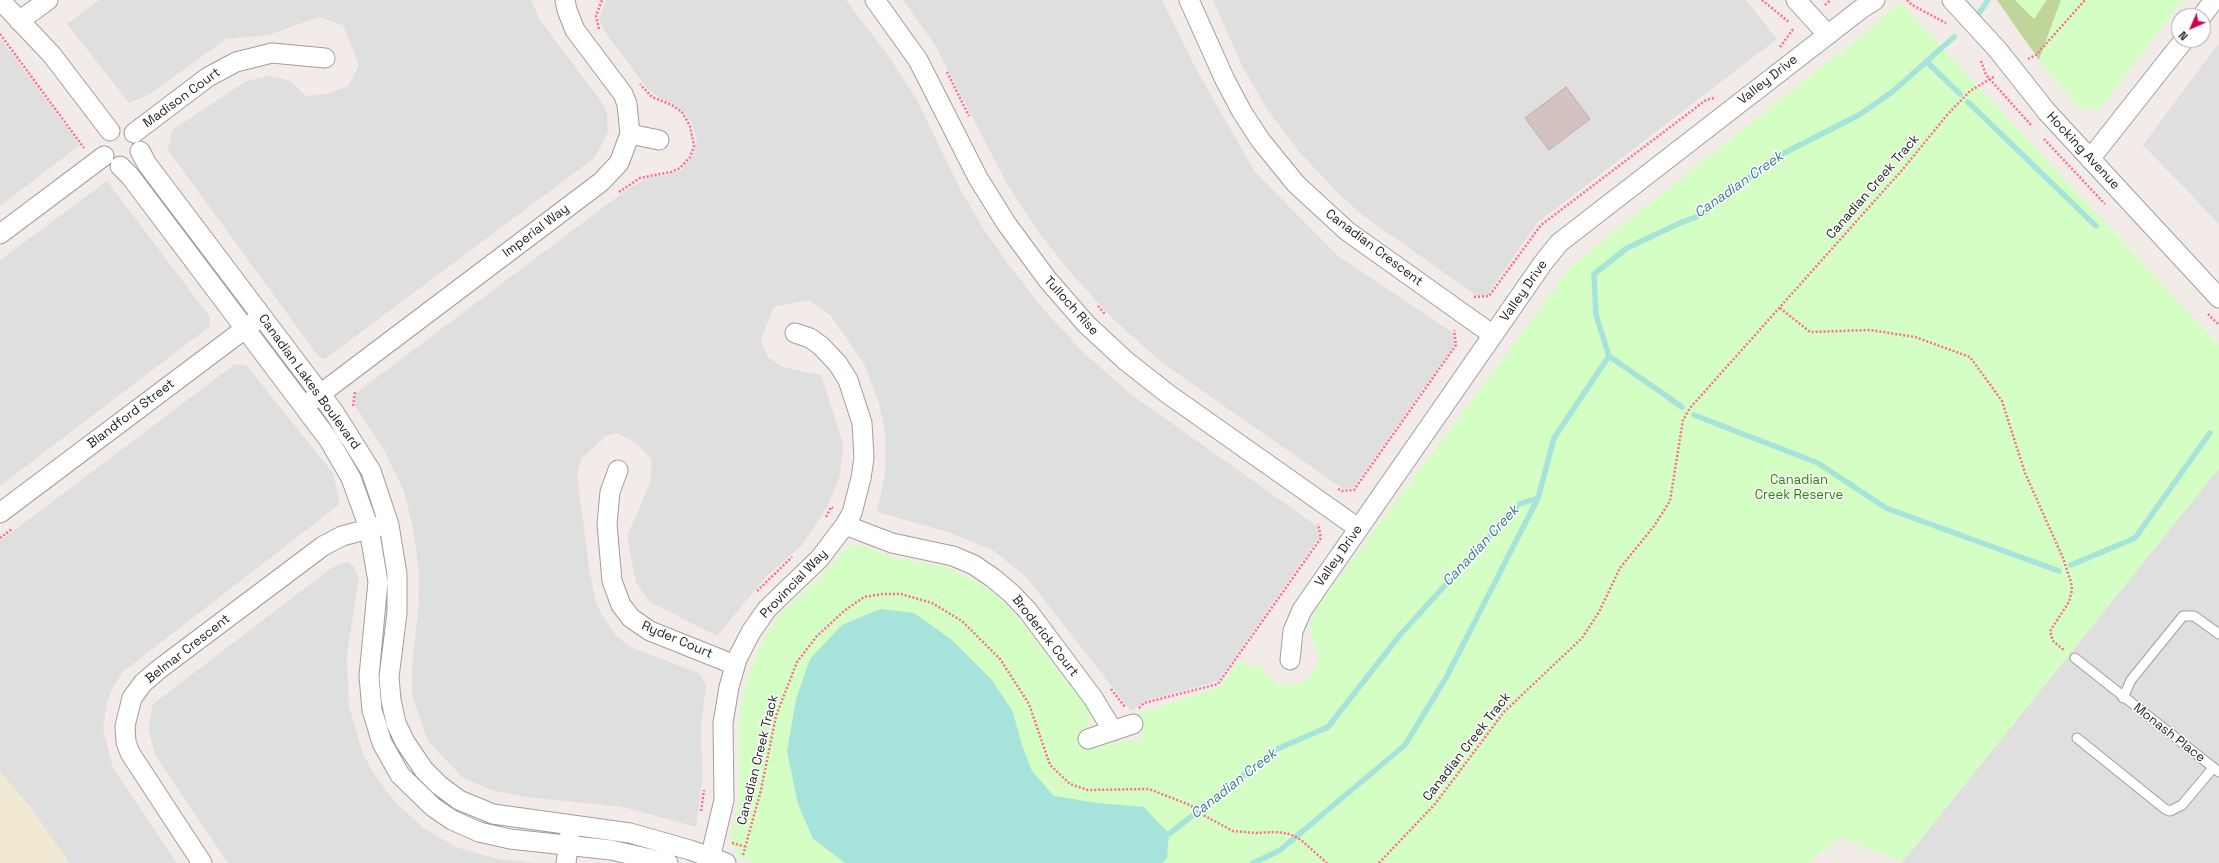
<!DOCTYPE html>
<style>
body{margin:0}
#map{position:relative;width:2219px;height:863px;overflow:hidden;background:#f3ebe8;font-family:"Space Grotesk",sans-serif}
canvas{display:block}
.north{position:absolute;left:2171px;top:8px;width:40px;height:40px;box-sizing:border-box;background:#fff;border:1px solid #a7a7a7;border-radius:50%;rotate:225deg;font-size:11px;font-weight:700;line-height:16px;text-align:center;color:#222}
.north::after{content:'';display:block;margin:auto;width:14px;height:18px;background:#d3004c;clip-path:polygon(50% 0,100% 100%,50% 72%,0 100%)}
</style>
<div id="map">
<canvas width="2219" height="863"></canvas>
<div class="north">N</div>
</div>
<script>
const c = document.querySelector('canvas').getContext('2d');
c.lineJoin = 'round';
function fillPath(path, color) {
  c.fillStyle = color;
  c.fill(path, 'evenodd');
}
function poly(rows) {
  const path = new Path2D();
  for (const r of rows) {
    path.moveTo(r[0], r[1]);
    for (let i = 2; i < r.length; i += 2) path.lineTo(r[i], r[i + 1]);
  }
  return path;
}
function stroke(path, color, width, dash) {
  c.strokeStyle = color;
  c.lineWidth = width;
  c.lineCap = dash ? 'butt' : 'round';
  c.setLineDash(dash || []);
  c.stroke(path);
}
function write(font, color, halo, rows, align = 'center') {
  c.font = font + ' "Space Grotesk",sans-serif';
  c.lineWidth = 3;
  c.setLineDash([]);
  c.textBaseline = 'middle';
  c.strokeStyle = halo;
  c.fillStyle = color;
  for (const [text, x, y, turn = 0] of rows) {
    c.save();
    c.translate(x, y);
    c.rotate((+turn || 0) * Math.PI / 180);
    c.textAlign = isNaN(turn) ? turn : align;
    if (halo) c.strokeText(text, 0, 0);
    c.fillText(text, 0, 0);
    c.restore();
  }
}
const residential = poly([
 [99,0,531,0,540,20,603,104,607,113,608,131,605,139,593,159,325,359,319,357,313,349,168,150,172,130,246,81,269,76,279,78,291,81,306,96,326,94,348,86,359,65,343,25,319,17,268,35,226,39,150,94,129,103,67,24],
 [606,0,846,0,890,58,918,102,960,189,983,228,1008,264,1045,311,1085,354,1132,395,1317,526,1319,537,1218,681,1144,701,1131,711,1027,578,994,551,948,532,877,512,885,474,885,434,879,403,864,364,831,316,808,300,774,307,761,339,767,356,782,367,821,375,843,443,840,476,827,508,802,545,766,577,717,636,650,602,636,583,627,536,650,483,652,460,636,443,616,433,606,436,581,459,577,475,589,567,595,600,602,615,617,637,631,647,701,674,706,686,701,727,703,777,696,827,623,807,525,797,491,790,462,777,428,741,412,695,412,667,418,611,419,572,414,534,404,491,384,450,354,404,356,393,625,191,647,178,668,175,681,170,691,158,697,140,692,124,685,112,673,103,659,98,647,88,604,31,599,19],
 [903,0,1162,0,1196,69,1255,172,1338,256,1453,333,1455,344,1353,488,1343,489,1161,362,1113,319,1070,272,1037,230,1006,182,935,45],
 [1213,0,1746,0,1777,39,1537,223,1488,294,1477,296,1365,217,1342,197,1301,154,1267,109,1241,64],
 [0,38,80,145,0,206],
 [2219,43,2219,224,2143,145],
 [107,181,210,317,209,327,0,486,0,260],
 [235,364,246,365,333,473,340,504,124,671,113,687,107,702,103,728,113,768,177,863,69,863,31,808,0,772,0,541],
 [2219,468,2219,863,1902,863,1999,742],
 [348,562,354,567,359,578,347,654,349,706,363,754,376,777,394,801,425,829,456,847,497,859,536,863,228,863,155,755,148,728,153,704,330,569,341,563]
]);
const farmland = poly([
 [0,772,31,808,69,863,0,863]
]);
const forest = poly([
 [1997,0,2061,0,2039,60]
]);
const park = poly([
 [2015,0,2047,0,2034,19],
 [2061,0,2183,0,2100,109,2079,108,2039,60],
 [1900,2,2219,345,2219,468,1902,862,1841,838,1810,861,1810,863,756,863,737,856,730,838,737,811,739,788,738,733,740,708,748,675,763,640,781,613,819,578,845,549,854,545,862,545,891,557,949,568,980,583,1003,601,1022,622,1088,709,1091,720,1085,729,1080,732,1085,750,1144,737,1134,715,1221,686,1237,662,1262,667,1266,674,1279,684,1293,685,1301,683,1309,678,1317,665,1318,657,1309,625,1315,610,1572,265,1870,28]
]);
const water = poly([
 [880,609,914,613,952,640,991,679,1013,712,1021,742,1032,771,1054,796,1098,803,1144,807,1169,834,1167,858,1162,863,845,863,813,839,798,804,787,751,796,699,810,659,842,625]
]);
const stream = poly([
 [1980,12,1988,0],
 [1926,61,1960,94],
 [1968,102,2096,226],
 [1609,356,1682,407],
 [1694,415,1818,463,1886,508,2059,571],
 [2071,565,2135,538,2210,433],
 [1163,834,1169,834,1275,750,1328,727,1400,635,1519,504,1538,498,1554,438,1609,356,1596,315,1594,274,1627,248,1680,223,1701,215,1776,157,1859,115,1892,92,1954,37],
 [1253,863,1279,851,1405,745,1447,676,1538,498]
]);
const building = poly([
 [1566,87,1590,119,1549,150,1525,118,1566,87]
]);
const path = poly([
 [1762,0,1789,22],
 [1907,0,1912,5,1946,23],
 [1825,5,1831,0],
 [599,29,596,16,602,0],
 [0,34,84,148],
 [1780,47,1794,28],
 [2028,59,2036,55,2085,0],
 [1981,61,1986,75,2031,125],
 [947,72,969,116],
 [2044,139,2105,204],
 [619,192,640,178,671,172,680,168,690,157,694,146,690,126,682,112,672,105,652,97,640,84],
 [1474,297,1489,296,1541,225,1706,100,1714,98],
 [1098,306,1105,314],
 [1780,308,1810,332,1870,330,1915,337,1970,357,2002,401,2025,473,2063,558,2071,582,2072,590,2069,602,2050,631,2053,641,2065,651],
 [2208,314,2219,325],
 [353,406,355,392],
 [1338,489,1342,491,1354,490,1456,345,1454,330],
 [826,517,831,507,833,508],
 [0,538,12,529],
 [757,591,792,557],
 [1111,689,1125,707],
 [1139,708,1144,703,1218,684,1321,538,1318,524],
 [701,811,704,790],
 [732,843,747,847],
 [743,855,761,790,776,716,797,662,817,636,844,611,864,597,883,594,901,594,932,603,962,621,1000,659,1029,704,1050,765,1070,784,1088,790,1149,789,1190,805,1205,816,1233,831,1256,833,1276,832,1290,834,1301,840,1327,863],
 [1379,863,1435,804,1504,712,1582,638,1599,612,1620,568,1654,526,1670,501,1683,420,1690,408,1903,169,1947,115,1970,91,1995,76]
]);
const lane = poly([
 [2075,658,2219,772],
 [2123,698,2131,680,2183,616,2194,616,2219,634],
 [2077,738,2165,809,2170,811,2182,805,2213,768]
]);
const street = poly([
 [0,0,52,55,110,131],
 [875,0,918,60,978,178,1006,223,1047,279,1086,324,1126,361,1168,394,1358,528],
 [1189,0,1225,80,1242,112,1261,141,1296,184,1347,231,1493,335],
 [1796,0,1828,35],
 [1952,0,1997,49,2047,112,2219,298],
 [2202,16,2214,0],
 [19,21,48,0],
 [134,133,208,77,236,62,272,53,325,58],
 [630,134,659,140],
 [140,151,147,164,334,412,371,471,389,525,397,574,397,613,389,677,391,700,396,723,405,742,424,770,439,785,459,800,493,814,630,833,690,850,726,863],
 [2090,159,2184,40],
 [120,166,130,176,329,440,351,478,369,528,378,582,369,676,372,710,382,743,400,775,433,807,452,820,479,832,510,839,611,850,668,863],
 [0,234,104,156],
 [311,401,601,182,619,163,630,134,627,104,623,94,575,30,567,10,565,0],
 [618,470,610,492,607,524,612,581,621,605,631,618,650,631,735,665],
 [0,513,254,322],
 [845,525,892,543,953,556,974,565,993,578,1012,594,1028,611,1093,698,1113,731],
 [1290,660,1293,631,1302,610,1543,263,1559,243,1861,9,1875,0],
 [1088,739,1133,724],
 [202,863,130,753,126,742,125,726,132,698,143,683,158,670,323,546,342,536,380,526],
 [566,863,570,833],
 [709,863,724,800,723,723,729,687,737,659,751,632,767,609,820,558,845,525,852,513,861,478,864,458,862,423,848,380,838,364,821,346,810,338,795,333]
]);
const streetNames = [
 ["Valley Drive",1768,80,-38],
 ["Madison Court",182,98,-36],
 ["Hocking Avenue",2083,151,47],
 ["Canadian Creek Track",1873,187,-49],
 ["Imperial Way",536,231,-37],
 ["Canadian Crescent",1374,248,37],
 ["Valley Drive",1524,291,-55],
 ["Tulloch Rise",1071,306,48],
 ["Canadian Lakes Boulevard",309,382,54],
 ["Blandford Street",131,414,-37],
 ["Valley Drive",1339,556,-55],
 ["Provincial Way",794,584,-46],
 ["Broderick Court",1045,636,52],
 ["Ryder Court",677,640,23],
 ["Belmar Crescent",188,649,-38],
 ["Monash Place",2169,733,38],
 ["Canadian Creek Track",1467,747,-52],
 ["Canadian Creek Track",758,760,-76]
];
const parkNames = [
 ["Canadian",1799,480],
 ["Creek Reserve",1799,495]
];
const waterNames = [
 ["Canadian Creek",1739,185,-35],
 ["Canadian Creek",1481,546,-47],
 ["Canadian Creek",1234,784,-38]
];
fillPath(residential, '#e0dfdf');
fillPath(farmland, '#f2e9d2');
fillPath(forest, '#c0d599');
fillPath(park, '#d4fec3');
fillPath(water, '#a5e3db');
stroke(stream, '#a5e3db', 5.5);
fillPath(building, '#d3c2c0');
stroke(building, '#c6aba8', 1);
stroke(lane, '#9f9f9f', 11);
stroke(street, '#9f9f9f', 21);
stroke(path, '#ff6c92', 2.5, [2, 2]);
stroke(lane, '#fff', 9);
stroke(street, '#fff', 19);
write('13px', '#222', '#fff', streetNames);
write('13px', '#288703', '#fff', parkNames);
write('italic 14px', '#357d88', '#fff', waterNames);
</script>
